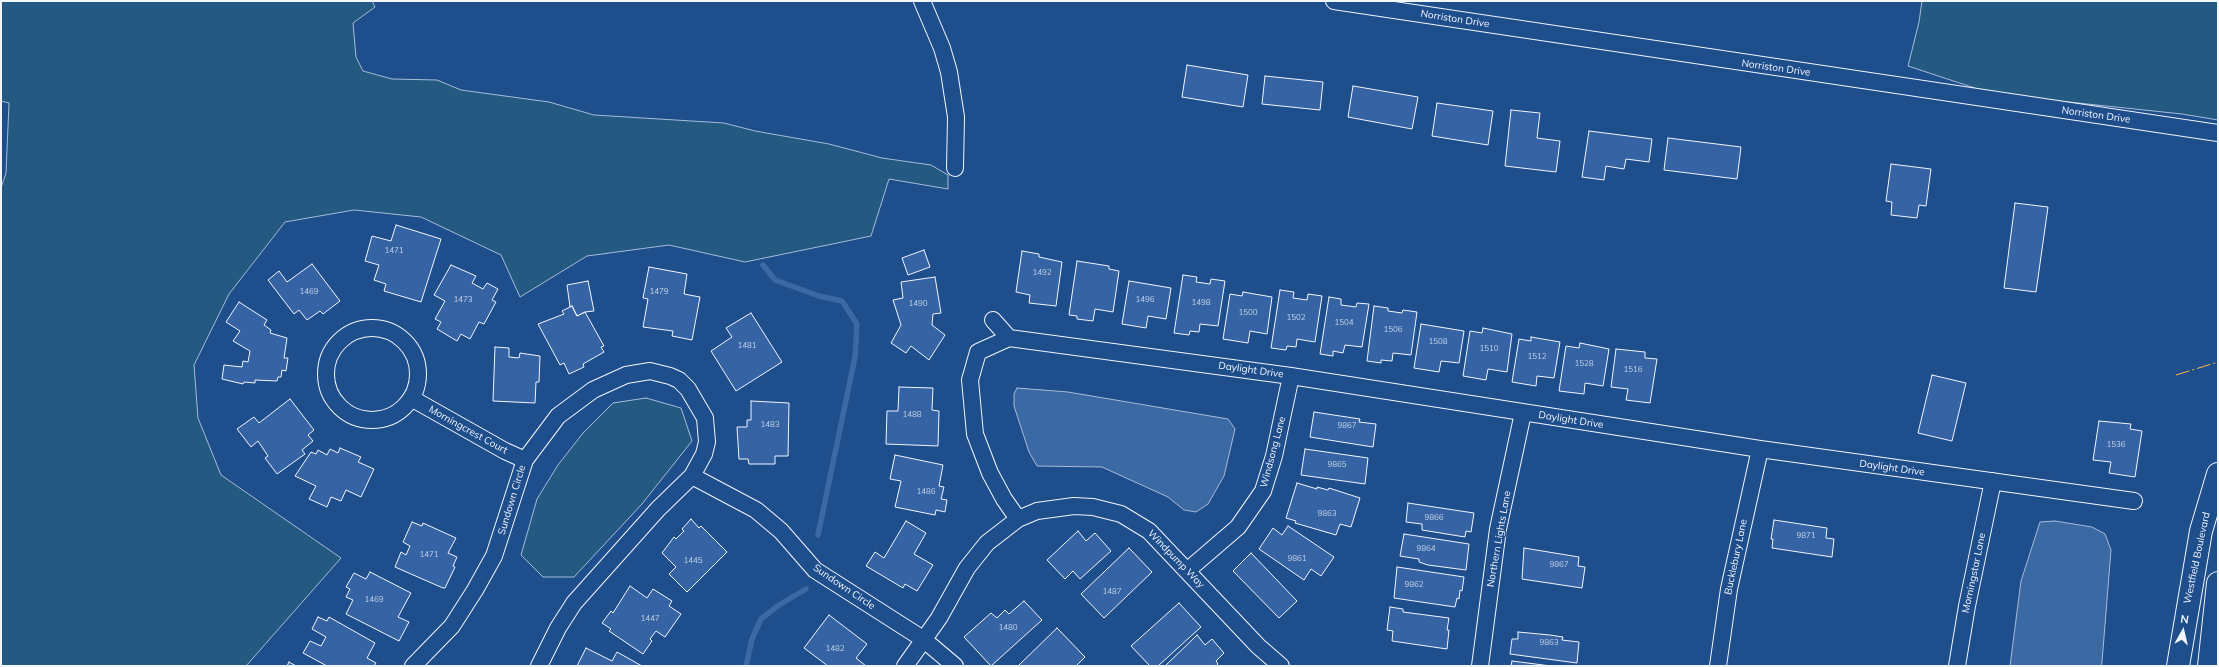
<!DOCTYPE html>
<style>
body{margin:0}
#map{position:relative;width:2219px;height:667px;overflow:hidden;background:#1f4e8c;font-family:Mulish,sans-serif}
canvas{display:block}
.frame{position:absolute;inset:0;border:2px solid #f2f6ff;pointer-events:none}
.north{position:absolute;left:2163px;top:611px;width:40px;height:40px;-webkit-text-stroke:3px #1f4e8c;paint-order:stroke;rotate:8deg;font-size:11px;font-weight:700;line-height:16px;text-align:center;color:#f2f6ff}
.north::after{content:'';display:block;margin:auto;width:14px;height:18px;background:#f2f6ff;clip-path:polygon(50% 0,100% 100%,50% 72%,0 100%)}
</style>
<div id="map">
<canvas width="2219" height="667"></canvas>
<div class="frame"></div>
<div class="north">N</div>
</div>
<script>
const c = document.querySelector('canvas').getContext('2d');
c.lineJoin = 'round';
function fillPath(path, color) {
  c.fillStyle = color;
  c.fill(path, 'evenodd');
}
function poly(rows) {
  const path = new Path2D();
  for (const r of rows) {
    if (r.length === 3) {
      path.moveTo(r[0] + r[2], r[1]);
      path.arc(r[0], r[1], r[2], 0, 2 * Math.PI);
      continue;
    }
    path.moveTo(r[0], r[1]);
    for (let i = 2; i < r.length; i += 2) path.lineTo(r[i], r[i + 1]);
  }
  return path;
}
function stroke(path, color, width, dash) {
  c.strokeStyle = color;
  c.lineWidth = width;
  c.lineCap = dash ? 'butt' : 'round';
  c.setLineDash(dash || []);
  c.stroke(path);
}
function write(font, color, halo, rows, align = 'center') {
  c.font = font + ' Mulish,sans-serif';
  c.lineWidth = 3;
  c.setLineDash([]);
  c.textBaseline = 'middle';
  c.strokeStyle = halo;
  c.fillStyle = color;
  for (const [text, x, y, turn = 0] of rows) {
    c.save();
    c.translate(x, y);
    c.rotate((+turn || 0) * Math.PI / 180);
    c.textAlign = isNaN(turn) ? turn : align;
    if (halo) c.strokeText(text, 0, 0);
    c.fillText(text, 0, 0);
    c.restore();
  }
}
const green = poly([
 [1,1,372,1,375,7,353,23,356,57,363,71,392,79,437,80,461,90,549,102,594,115,724,123,755,131,829,144,882,158,931,165,948,175,948,189,889,179,871,236,745,262,669,245,587,256,520,297,501,255,421,217,354,210,285,222,229,294,194,365,198,418,221,475,341,558,246,666,1,666,1,188,6,173,9,103,1,101,1,1],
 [1922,1,2218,1,2218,120,2182,114,1993,94,1908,66,1919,22,1922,1],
 [646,398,681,408,692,441,642,504,574,577,543,577,521,555,537,499,558,465,583,433,613,403,646,398]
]);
const water = poly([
 [1017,388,1068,392,1228,419,1235,429,1224,476,1208,504,1196,512,1184,510,1168,497,1102,467,1037,466,1029,452,1014,406,1014,394,1017,388],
 [2055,521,2092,527,2105,534,2111,550,2102,662,2101,666,2010,666,2021,581,2040,522,2055,521]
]);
const stream = poly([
 [763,265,775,280,819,296,842,301,857,324,855,357,818,535],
 [746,666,752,639,761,619,779,605,806,589]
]);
const building = poly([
 [1187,65,1248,75,1243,107,1182,97,1187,65],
 [1265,76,1323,82,1320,110,1262,104,1265,76],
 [1353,86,1418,97,1412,129,1348,117,1353,86],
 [1437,103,1493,111,1488,145,1432,136,1437,103],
 [1511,110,1540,113,1537,138,1560,141,1556,172,1505,166,1511,110],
 [1589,131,1652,139,1649,162,1626,159,1624,169,1606,166,1604,180,1582,177,1589,131],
 [1668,138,1741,147,1737,179,1664,170,1668,138],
 [1891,164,1931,169,1926,206,1919,205,1917,218,1891,215,1892,202,1886,201,1891,164],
 [2015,203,2048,207,2036,292,2004,288,2015,203],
 [396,225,441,239,421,302,384,291,386,284,374,280,379,265,365,261,372,236,391,241,396,225],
 [924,250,930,267,908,275,902,258,924,250],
 [1022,251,1039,254,1039,257,1062,262,1056,306,1029,303,1030,295,1016,292,1022,251],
 [1077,261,1109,266,1109,269,1119,271,1113,312,1095,309,1093,321,1077,319,1077,316,1069,315,1077,261],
 [312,264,340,301,323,314,320,311,307,320,299,310,294,314,268,280,279,271,287,282,312,264],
 [451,265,476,276,472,283,483,289,487,283,498,289,492,300,496,302,484,324,479,322,470,339,461,334,457,341,437,329,441,322,435,319,445,301,434,295,451,265],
 [649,267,687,274,684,294,700,297,692,340,672,336,673,331,643,327,648,299,643,298,649,267],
 [1183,275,1197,277,1196,282,1210,284,1211,279,1225,281,1218,326,1200,324,1199,332,1190,331,1189,335,1174,333,1183,275],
 [935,277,941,313,933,314,932,325,945,335,929,360,911,346,906,353,891,343,901,325,893,300,903,298,901,282,935,277],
 [588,281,594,311,585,312,577,316,572,306,570,307,567,285,588,281],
 [1129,281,1171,288,1166,319,1148,316,1146,328,1122,324,1129,281],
 [1280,290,1294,292,1293,298,1307,300,1308,294,1322,296,1315,342,1297,339,1296,347,1287,346,1286,350,1271,348,1280,290],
 [1243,292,1272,297,1267,334,1250,331,1248,343,1223,339,1230,294,1242,296,1243,292],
 [1329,297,1341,299,1341,305,1356,307,1357,303,1369,304,1362,347,1345,345,1343,353,1333,351,1333,356,1320,354,1329,297],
 [239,302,267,320,264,325,271,330,270,333,287,338,284,358,288,358,286,371,282,370,281,377,278,377,277,381,255,380,255,383,244,382,243,384,222,379,224,365,242,367,243,361,248,362,250,351,233,341,240,331,226,322,239,302],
 [572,306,577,316,585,312,604,346,601,347,604,352,583,364,584,367,569,374,564,363,560,365,538,324,564,314,562,311,572,306],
 [1374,306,1388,308,1388,311,1402,313,1403,310,1417,312,1411,355,1393,353,1392,361,1381,360,1381,363,1367,361,1374,306],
 [751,313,782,362,736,391,711,351,732,337,726,328,751,313],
 [1421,324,1464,331,1459,363,1441,361,1439,372,1414,368,1421,324],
 [1483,328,1512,334,1507,372,1488,369,1486,380,1463,376,1470,331,1482,333,1483,328],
 [1531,337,1560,342,1554,378,1537,376,1536,386,1512,382,1519,339,1531,341,1531,337],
 [1580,343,1609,349,1603,386,1585,383,1584,394,1559,391,1566,346,1579,348,1580,343],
 [495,347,509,348,509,357,519,358,520,353,540,356,539,382,536,382,535,403,493,401,495,347],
 [1616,349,1645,352,1645,358,1657,359,1650,403,1626,400,1628,389,1611,387,1616,349],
 [1932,375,1966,383,1952,441,1918,433,1932,375],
 [899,387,933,388,932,410,939,411,938,446,886,444,887,411,898,411,899,387],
 [290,399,314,430,308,435,313,441,302,450,305,454,277,474,265,458,268,456,258,441,251,447,237,429,254,417,259,423,290,399],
 [751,401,789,403,788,456,775,456,775,464,749,464,748,459,739,459,737,427,747,427,747,420,751,420,751,401],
 [1314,412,1360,419,1359,422,1376,424,1373,447,1310,437,1314,412],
 [2099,421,2131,424,2130,429,2142,431,2135,477,2109,473,2111,462,2093,460,2099,421],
 [340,448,361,457,358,462,374,469,361,497,346,490,341,501,331,497,327,507,309,499,316,486,295,476,311,452,316,454,318,450,327,455,330,449,338,453,340,448],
 [1305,449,1368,458,1365,484,1301,475,1305,449],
 [895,455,943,465,939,486,944,487,941,499,947,500,945,512,936,510,935,515,895,507,901,481,890,479,895,455],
 [1297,483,1317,489,1317,487,1328,490,1329,488,1360,498,1351,527,1340,524,1336,535,1295,523,1296,521,1286,518,1297,483],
 [1408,503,1474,513,1471,532,1466,531,1465,537,1422,530,1422,524,1406,522,1408,503],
 [691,519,699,528,701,526,727,552,687,592,669,574,676,567,662,553,674,537,676,539,684,531,682,529,691,519],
 [1774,520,1827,528,1826,538,1834,539,1832,557,1772,548,1773,539,1771,539,1774,520],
 [906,521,926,533,914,554,933,565,917,591,905,584,903,588,866,566,875,552,884,558,906,521],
 [412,522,422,526,423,523,456,538,448,553,457,557,453,566,455,567,445,588,443,588,395,567,401,552,406,555,410,546,403,542,412,522],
 [1288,526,1334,557,1321,576,1311,569,1304,580,1259,549,1273,528,1282,535,1288,526],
 [1078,531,1086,541,1095,533,1111,551,1080,579,1073,571,1065,579,1047,560,1078,531],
 [1404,534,1469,544,1466,570,1428,565,1419,562,1419,559,1400,556,1404,534],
 [1129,548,1152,572,1104,618,1081,594,1129,548],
 [1524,548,1579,557,1578,566,1585,567,1582,588,1522,579,1524,548],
 [1251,553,1297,601,1279,618,1233,571,1251,553],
 [1397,567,1464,577,1462,591,1460,590,1459,599,1457,598,1455,607,1394,598,1397,567],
 [370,572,411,593,398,617,409,622,399,641,346,614,353,600,346,597,350,589,346,587,354,573,366,579,370,572],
 [630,586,647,598,653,589,672,601,669,606,681,614,665,637,656,631,650,639,652,641,643,654,609,631,611,629,602,623,611,611,613,613,630,586],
 [1024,601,1042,620,991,666,964,637,991,613,997,618,1005,610,1009,614,1024,601],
 [1179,603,1201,627,1158,666,1150,666,1131,646,1179,603],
 [1390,607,1403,609,1403,612,1449,618,1447,630,1449,630,1447,649,1392,641,1393,631,1387,630,1390,607],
 [829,615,867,644,856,658,866,666,828,666,804,648,829,615],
 [318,617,327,621,329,617,375,643,367,658,376,663,374,666,327,666,303,653,310,641,321,646,326,637,312,629,318,617],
 [1057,628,1085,657,1076,666,1018,666,1057,628],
 [1518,632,1550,635,1563,637,1562,640,1579,642,1577,663,1510,654,1512,639,1518,639,1518,632],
 [1197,635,1205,645,1212,639,1224,653,1216,661,1218,664,1216,666,1165,666,1197,635],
 [586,648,612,661,617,652,642,666,577,666,586,648],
 [1512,661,1551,666,1511,666,1512,661],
 [289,662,296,666,287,666,289,662]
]);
const street = poly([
 [922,1,942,48,949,72,956,117,955,168],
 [1334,1,2218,133],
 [993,320,1009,338],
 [372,374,46],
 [411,398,505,451,525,460],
 [692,476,756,510,781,531,815,570,923,639,955,666],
 [1018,519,1004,499,990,473,975,434,970,380,978,352,1009,338,1291,376,1760,449,2134,501],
 [1188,570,1238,527,1263,491,1274,456,1291,376],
 [413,666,452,626,475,590,494,556,525,460,558,416,593,390,626,375,650,371,670,376,679,380,688,389,705,418,707,442,704,454,692,476,658,509,574,603,558,628,539,666],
 [905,666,939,618,967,568,987,543,1018,519,1037,511,1074,506,1093,507,1121,514,1149,531,1258,646,1281,666],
 [1480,666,1498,529,1523,413],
 [1718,666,1729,589,1760,449],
 [1957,666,1967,606,1993,481]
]);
const secondary = poly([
 [2178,666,2201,531,2218,474],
 [2209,666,2218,583]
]);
const power = poly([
 [2176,375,2218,362]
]);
const numberNames = [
 ["1471",394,251],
 ["1492",1042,273],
 ["1469",309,292],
 ["1479",659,292],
 ["1473",463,300],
 ["1496",1145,300],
 ["1498",1201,303],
 ["1490",918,304],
 ["1500",1248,313],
 ["1502",1296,318],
 ["1504",1344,323],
 ["1506",1393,330],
 ["1508",1438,342],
 ["1481",747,346],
 ["1510",1489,349],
 ["1512",1537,357],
 ["1528",1584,364],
 ["1516",1633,370],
 ["1488",912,415],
 ["1483",770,425],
 ["9867",1347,426],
 ["1536",2116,445],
 ["9865",1337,465],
 ["1486",926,492],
 ["9863",1327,514],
 ["9866",1434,518],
 ["9871",1806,536],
 ["9864",1426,549],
 ["1471",429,555],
 ["9861",1297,559],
 ["1445",693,561],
 ["9867",1559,565],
 ["9862",1414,585],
 ["1487",1112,592],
 ["1469",374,600],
 ["1447",650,619],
 ["1480",1008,628],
 ["9863",1549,643],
 ["1482",835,649]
];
const streetNames = [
 ["Norriston Drive",1455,19,9],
 ["Norriston Drive",1776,68,8],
 ["Norriston Drive",2096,115,8],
 ["Daylight Drive",1251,370,8],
 ["Daylight Drive",1571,420,9],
 ["Morningcrest Court",468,430,29],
 ["Windsong Lane",1273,452,-75],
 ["Daylight Drive",1892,468,8],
 ["Sundown Circle",512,500,-73],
 ["Northern Lights Lane",1499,539,-80],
 ["Bucklebury Lane",1736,557,-78],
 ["Westfield Boulevard",2197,558,-78],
 ["Windpump Way",1176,559,46],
 ["Morningstar Lane",1974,573,-78],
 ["Sundown Circle",844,587,34]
];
fillPath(green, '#245a82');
stroke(green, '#a8bbd7', 1);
fillPath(water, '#3b69a3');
stroke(water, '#a8bbd7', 1);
stroke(stream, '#3b69a3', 5.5);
fillPath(building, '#3563a3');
stroke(building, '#f2f6ff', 1);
stroke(street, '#f2f6ff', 18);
stroke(secondary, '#f2f6ff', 24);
stroke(street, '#1f4e8c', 16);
stroke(secondary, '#1f4e8c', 22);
stroke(power, '#ffb74d', 1, [14, 3, 2, 3]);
write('8px', '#c3d1e8', null, numberNames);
write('10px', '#f2f6ff', '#1f4e8c', streetNames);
</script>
